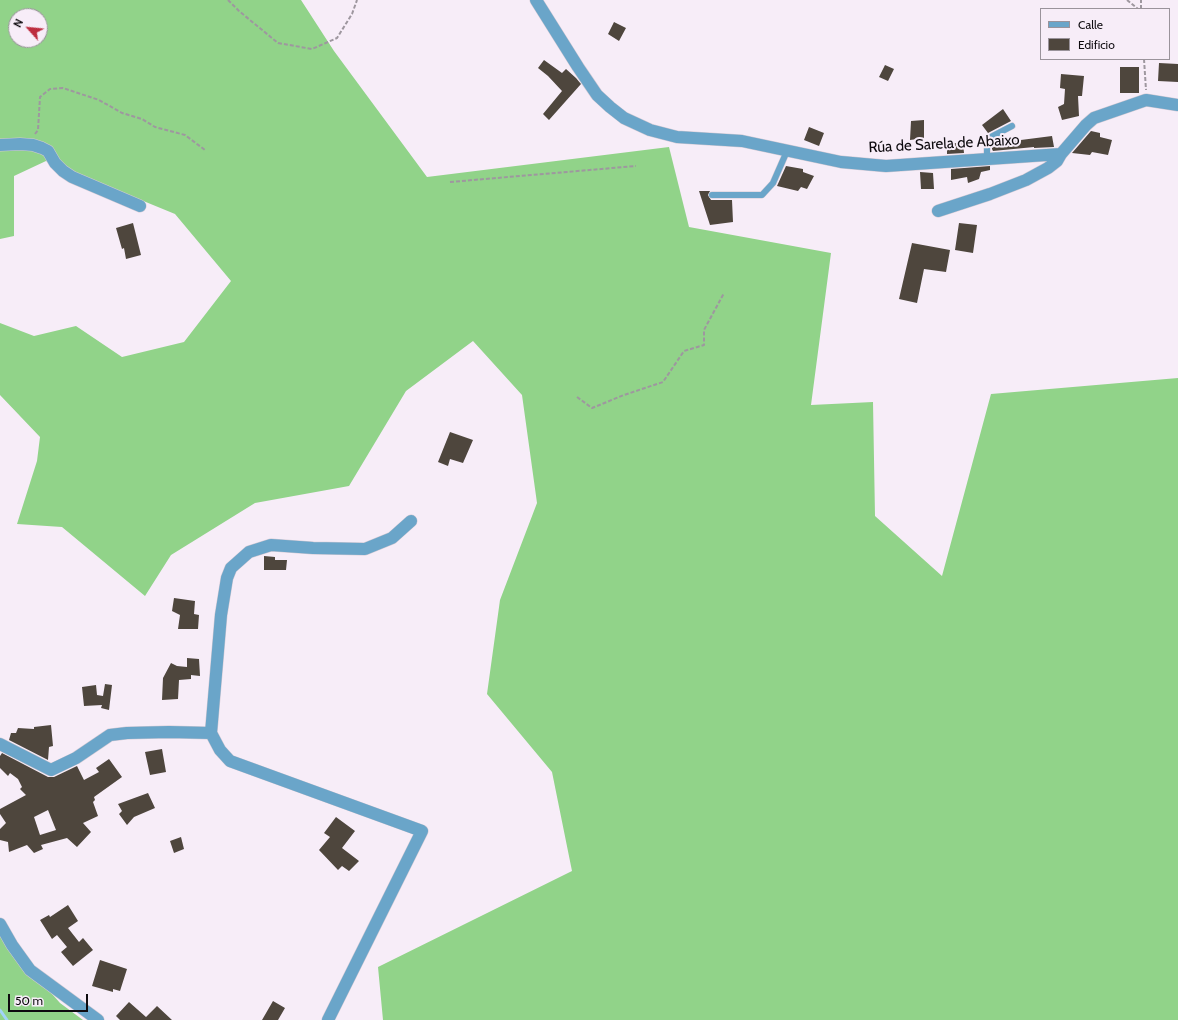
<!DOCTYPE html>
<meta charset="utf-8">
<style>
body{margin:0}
#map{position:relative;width:1178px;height:1020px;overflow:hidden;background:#f7edf8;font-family:Cabin,sans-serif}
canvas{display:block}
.legend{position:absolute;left:1040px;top:8px;width:130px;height:52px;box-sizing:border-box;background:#f7edf8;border:1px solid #9a939b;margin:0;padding:5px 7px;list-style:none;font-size:12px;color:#0e0b0f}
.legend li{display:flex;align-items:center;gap:8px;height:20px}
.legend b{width:20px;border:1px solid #9a939b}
.north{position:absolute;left:8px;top:8px;width:40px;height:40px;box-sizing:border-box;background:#f7edf8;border:1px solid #9a939b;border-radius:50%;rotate:297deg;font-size:11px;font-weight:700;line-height:16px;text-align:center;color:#0e0b0f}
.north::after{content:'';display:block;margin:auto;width:14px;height:18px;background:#bd2d3f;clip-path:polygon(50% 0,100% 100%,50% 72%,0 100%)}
.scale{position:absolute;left:8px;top:994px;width:80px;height:18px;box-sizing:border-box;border:2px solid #0e0b0f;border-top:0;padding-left:5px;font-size:12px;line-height:14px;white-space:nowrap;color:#0e0b0f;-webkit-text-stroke:3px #f7edf8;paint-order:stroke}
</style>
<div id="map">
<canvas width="1178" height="1020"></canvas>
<ul class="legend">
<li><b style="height:5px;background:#6aa5c9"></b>Calle</li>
<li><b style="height:11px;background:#4e463d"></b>Edificio</li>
</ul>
<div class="north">N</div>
<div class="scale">50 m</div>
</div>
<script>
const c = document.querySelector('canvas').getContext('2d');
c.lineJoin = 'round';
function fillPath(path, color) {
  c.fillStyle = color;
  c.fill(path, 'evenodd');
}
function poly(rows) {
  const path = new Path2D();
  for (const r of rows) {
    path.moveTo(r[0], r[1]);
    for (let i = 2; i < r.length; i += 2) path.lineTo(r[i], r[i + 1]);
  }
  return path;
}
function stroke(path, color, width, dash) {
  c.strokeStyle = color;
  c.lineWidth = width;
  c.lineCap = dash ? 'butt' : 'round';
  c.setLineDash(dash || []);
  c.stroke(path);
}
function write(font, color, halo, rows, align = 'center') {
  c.font = font + ' Cabin,sans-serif';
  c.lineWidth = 4;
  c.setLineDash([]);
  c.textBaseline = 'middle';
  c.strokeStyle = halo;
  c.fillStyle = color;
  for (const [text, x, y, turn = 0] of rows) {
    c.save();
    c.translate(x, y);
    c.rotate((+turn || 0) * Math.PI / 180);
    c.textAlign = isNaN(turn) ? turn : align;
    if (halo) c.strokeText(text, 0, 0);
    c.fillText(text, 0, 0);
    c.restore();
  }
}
const forest = poly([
 [0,0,301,0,334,51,427,177,669,147,689,227,831,253,811,405,873,402,875,516,942,576,991,394,1178,378,1178,1020,383,1020,378,967,572,871,552,772,487,694,500,600,537,503,522,395,473,341,406,391,349,486,255,503,171,555,145,596,62,527,17,524,37,461,40,437,0,395,0,323,34,336,76,326,122,357,184,342,231,281,175,214,46,161,14,176,14,236,0,239],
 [16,16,40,16,40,40,16,40],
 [0,935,60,1003,83,1020,0,1020]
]);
const stream = poly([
 [0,1010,7,1020]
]);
const building = poly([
 [614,22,626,28,619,41,608,34],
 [544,60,562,73,566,69,576,78,581,84,549,120,543,114,562,91,548,76,538,68],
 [1159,63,1178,64,1178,82,1158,81],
 [885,65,894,69,888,81,879,77],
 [1120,67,1139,67,1139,93,1120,93],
 [1061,74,1084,76,1082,96,1078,96,1079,116,1062,120,1058,107,1064,104,1065,89,1060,88],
 [1003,109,1011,121,988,133,982,125],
 [924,120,924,138,910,140,911,121],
 [809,127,824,133,819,146,804,140],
 [1091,131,1100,133,1100,137,1112,140,1108,155,1092,152,1090,155,1072,153],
 [1052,136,1054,147,1034,148,1034,147,993,151,992,149,992,145,998,140,1013,139,1013,141],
 [947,143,963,143,964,153,947,154],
 [786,166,803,169,803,172,814,176,807,189,801,187,798,191,777,186],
 [990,166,990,170,981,172,979,179,968,183,967,177,951,180,951,169],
 [920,172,933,173,934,189,921,189],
 [699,191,710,191,708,195,711,200,732,200,733,222,710,225],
 [133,223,141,255,126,259,124,248,122,249,116,228],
 [959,223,977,225,973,253,955,250],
 [912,243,950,250,946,272,924,269,917,303,899,299],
 [450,432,473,440,463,463,450,459,448,466,438,462],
 [264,556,275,557,275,560,287,560,286,570,264,570],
 [174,598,195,601,194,614,199,615,198,629,178,629,180,615,172,611],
 [187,658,199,659,200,676,191,675,191,679,179,680,178,699,162,700,163,678,171,663,177,666,187,667],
 [105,684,112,685,109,710,101,708,102,705,84,706,82,687,96,685,97,695,103,696],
 [51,725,53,746,49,747,48,760,9,740,11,733,16,733,18,728,34,729,34,727],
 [162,749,166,772,150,775,145,752],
 [2,753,48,777,54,777,77,766,84,780,99,772,96,768,109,759,122,777,94,797,95,800,93,802,98,816,83,823,91,832,77,847,67,838,41,845,43,849,34,853,27,845,9,852,8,842,0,840,0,829,6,823,0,814,0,809,26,795,20,789,22,787,18,779,10,773,8,776,0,768,0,756],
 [48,810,56,830,40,835,34,817],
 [148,793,155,808,134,817,127,825,119,814,122,811,118,804],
 [336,817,355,831,342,848,359,861,349,871,342,866,338,870,319,850,330,837,324,833],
 [181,837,184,849,174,853,170,841],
 [68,905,78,921,68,928,79,942,83,938,93,950,73,966,61,952,67,947,57,935,52,939,40,920,49,915,50,917],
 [100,960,127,969,120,991,113,989,113,992,92,986],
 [273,1001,285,1008,278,1020,262,1020],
 [129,1002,146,1017,157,1006,172,1020,120,1020,116,1016]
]);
const path = poly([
 [228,0,239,11,278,43,312,49,337,38,352,14,357,0],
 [1127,0,1138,9],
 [1141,9,1141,0],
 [1144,59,1146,90],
 [35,134,38,130,40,97,50,89,63,88,99,100,122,113,142,119,155,127,185,135,205,150],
 [450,182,636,166],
 [577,397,592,408,624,395,663,382,684,351,704,345,704,330,724,293]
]);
const lane = poly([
 [987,158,987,143,989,138,1012,126],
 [712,195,762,195,773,183,787,151]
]);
const street = poly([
 [536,0,578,67,597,95,610,107,624,118,650,130,677,137,742,141,841,162,886,166,1061,154,1086,125,1094,118,1146,100,1178,105],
 [0,145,20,144,33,145,42,148,48,151,55,163,63,171,72,177,140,206],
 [938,211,990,194,1026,180,1048,168,1057,161,1061,154],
 [0,744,51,770,76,758,110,735,127,733,169,732,211,733],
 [0,924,12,945,30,970,98,1020],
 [328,1020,422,831,230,761,220,750,211,733,221,615,227,578,231,568,249,552,271,545,313,548,365,549,392,538,411,521]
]);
const streetNames = [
 ["Rúa de Sarela de Abaixo",944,144,-3]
];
fillPath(forest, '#91d389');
stroke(stream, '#a1d4f8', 3);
fillPath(building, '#4e463d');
stroke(lane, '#d2c9d3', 7);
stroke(street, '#d2c9d3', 13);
stroke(path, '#9e979f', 2, [4, 2]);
stroke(lane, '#6aa5c9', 6);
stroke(street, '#6aa5c9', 12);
write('15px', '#0e0b0f', '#f7edf8', streetNames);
</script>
